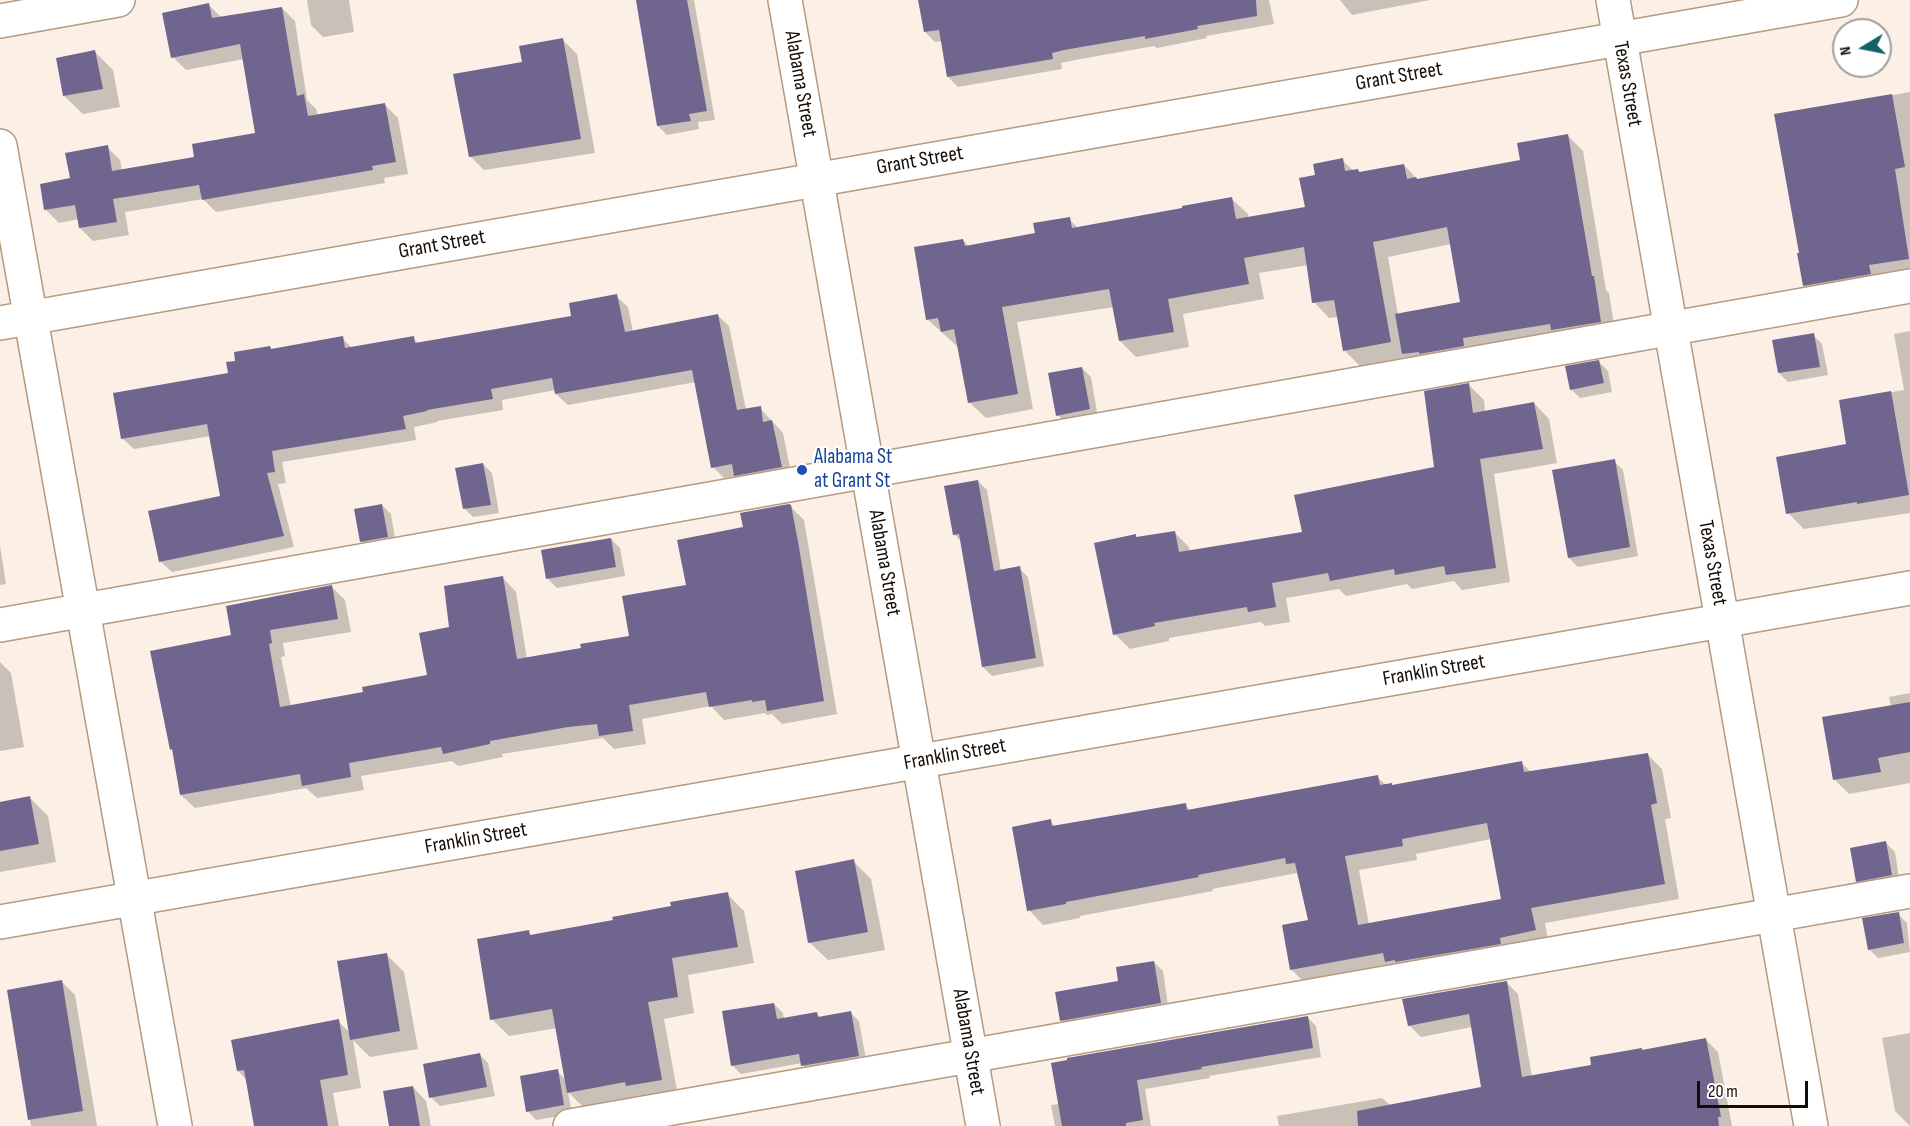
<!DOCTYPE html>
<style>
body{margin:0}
#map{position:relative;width:1910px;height:1126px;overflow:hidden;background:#fcf0e6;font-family:"Sofia Sans Condensed",sans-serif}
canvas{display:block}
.north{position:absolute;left:1832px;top:18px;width:60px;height:60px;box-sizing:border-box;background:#fff;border:2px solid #a19e9b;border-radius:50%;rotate:260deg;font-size:16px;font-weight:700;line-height:24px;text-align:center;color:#150c04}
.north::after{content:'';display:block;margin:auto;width:21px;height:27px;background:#126268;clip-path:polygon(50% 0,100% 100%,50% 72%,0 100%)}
.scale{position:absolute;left:1697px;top:1081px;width:111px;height:27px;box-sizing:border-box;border:3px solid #150c04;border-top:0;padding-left:8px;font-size:18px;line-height:21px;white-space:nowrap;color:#150c04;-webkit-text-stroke:4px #fff;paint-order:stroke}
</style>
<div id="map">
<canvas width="1910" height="1126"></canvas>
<div class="north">N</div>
<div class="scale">20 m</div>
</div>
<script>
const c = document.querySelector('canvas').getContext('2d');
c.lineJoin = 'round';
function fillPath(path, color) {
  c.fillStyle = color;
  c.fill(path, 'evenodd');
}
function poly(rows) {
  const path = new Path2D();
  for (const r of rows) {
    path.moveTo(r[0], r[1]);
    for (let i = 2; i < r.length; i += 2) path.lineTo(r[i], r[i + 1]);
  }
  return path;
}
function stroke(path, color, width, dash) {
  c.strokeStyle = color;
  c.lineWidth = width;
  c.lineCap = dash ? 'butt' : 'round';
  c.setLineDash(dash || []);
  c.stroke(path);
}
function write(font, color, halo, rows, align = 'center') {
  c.font = font + ' "Sofia Sans Condensed",sans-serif';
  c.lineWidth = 4.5;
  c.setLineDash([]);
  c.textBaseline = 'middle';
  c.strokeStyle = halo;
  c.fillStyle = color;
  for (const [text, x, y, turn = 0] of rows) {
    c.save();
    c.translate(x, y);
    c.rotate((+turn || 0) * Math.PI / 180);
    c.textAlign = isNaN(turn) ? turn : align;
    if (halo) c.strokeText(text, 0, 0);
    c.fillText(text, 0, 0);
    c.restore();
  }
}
const shadow = poly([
 [307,0,349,0,354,32,323,37,311,25],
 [636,0,694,0,715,120,698,122,699,129,667,135,658,126,642,26,640,25],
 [920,0,1269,0,1274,24,1206,36,1207,38,1157,48,1154,46,1075,60,1061,63,1062,69,958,87,948,77,942,41,935,42,925,32],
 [1340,0,1430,0,1352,15],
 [209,5,222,18,282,8,295,21,307,100,316,109,318,116,385,105,398,118,408,174,384,178,385,183,216,212,203,199,125,212,129,235,93,241,80,228,79,219,59,223,46,210,72,180,107,147,120,160,122,171,196,158,257,135,244,59,186,70,173,57],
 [563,40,577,54,595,153,484,170,470,156,524,63],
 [95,52,113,70,120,107,83,114,64,96],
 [1910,92,1910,277,1821,302,1804,285,1801,254,1776,116],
 [1567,135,1583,151,1606,290,1609,293,1616,337,1419,370,1407,357,1360,366,1344,350,1338,317,1329,318,1314,302,1308,265,1259,273,1264,299,1183,314,1189,347,1136,357,1120,341,1114,307,1017,322,1033,409,986,418,970,403,958,347,927,319,963,240,969,247,1037,235,1069,219,1078,228,1232,199,1248,214,1248,219,1306,208,1317,176,1342,160,1354,171,1358,170,1361,173,1404,165,1418,180,1521,161],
 [1451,244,1462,303,1398,315,1388,257],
 [616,296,628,307,633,332,717,315,729,326,746,410,760,408,783,433,792,478,746,486,736,476,724,478,713,467,696,382,568,405,556,394,556,390,502,400,503,410,437,421,438,422,414,427,416,440,282,462,286,483,278,484,294,547,172,572,160,561,222,497,211,436,134,449,122,438,230,374,237,362,270,347,272,350,342,338,353,349,413,338,419,344,573,317],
 [1910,331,1910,513,1804,529,1788,513,1848,445,1840,401,1904,390,1894,334],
 [1813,335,1822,344,1828,375,1788,382,1779,373],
 [1599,362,1608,371,1612,392,1580,398,1571,389],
 [1082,368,1091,377,1098,418,1067,424,1058,415],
 [1469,385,1484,400,1485,412,1534,403,1549,419,1557,463,1494,474,1510,582,1462,590,1454,581,1412,589,1407,584,1346,596,1339,589,1286,598,1290,622,1265,626,1261,622,1169,638,1169,641,1130,649,1115,634,1135,535,1138,539,1174,532,1189,547,1190,552,1303,534,1435,468],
 [1614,461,1623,470,1638,556,1578,567,1569,558],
 [483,464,492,473,499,513,473,517,464,508],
 [978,481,987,490,1001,571,1019,568,1028,577,1044,666,992,676,983,667,962,542,955,535,946,488],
 [382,505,391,514,396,545,370,550,361,541],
 [790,506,804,520,837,714,782,724,772,714,767,715,765,713,724,720,711,706,642,719,646,744,614,749,603,738,502,754,503,757,458,766,452,761,361,776,364,790,317,798,306,788,195,808,181,795,174,751,171,749,233,636,332,587,345,600,351,632,283,643,285,656,281,657,291,707,364,694,429,676,450,628,503,578,516,592,527,659,582,649,631,637,688,586,745,528],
 [611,539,620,548,625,576,557,588,548,579],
 [0,546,6,584,0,585],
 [0,662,11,673,24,747,0,751],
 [1910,693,1910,783,1849,794,1835,780,1891,707,1889,697],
 [1647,754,1662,769,1671,818,1665,819,1679,899,1545,923,1549,945,1306,984,1291,969,1310,921,1297,873,1212,889,1213,891,1080,916,1080,918,1043,925,1029,910,1050,821,1056,827,1185,805,1191,811,1377,777,1386,785,1393,786,1522,763,1532,773],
 [1491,839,1503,900,1369,925,1359,870,1417,860,1416,854],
 [30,798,48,816,56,862,0,872,0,803],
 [1886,843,1895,852,1900,884,1866,890,1857,881],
 [853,861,871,879,885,950,828,960,809,942],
 [727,894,744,911,754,963,688,975,694,1013,664,1019,678,1096,585,1109,568,1092,572,1114,536,1120,528,1111,557,1071,566,1080,557,1028,509,1036,492,1019,528,932,532,936,614,921],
 [1898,914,1907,923,1910,952,1878,958,1869,949],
 [386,954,404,972,418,1049,370,1057,353,1040,361,1088,333,1093,339,1126,256,1126,247,1080,238,1071,338,1021,351,1034],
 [1154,962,1163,971,1169,1012,1071,1029,1062,1020],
 [62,982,75,995,97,1126,31,1126,9,991],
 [1506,982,1518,994,1532,1077,1593,1066,1643,1052,1706,1040,1718,1052,1732,1126,1279,1126,1277,1116,1382,1098,1391,1106,1482,1088,1472,1027,1421,1037,1409,1025],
 [774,1004,783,1013,784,1019,816,1013,821,1018,850,1012,859,1021,867,1065,811,1075,802,1063,741,1074,732,1065],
 [1307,1017,1316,1026,1321,1057,1209,1076,1210,1078,1145,1089,1151,1126,1055,1126,1051,1105,1059,1104],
 [1910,1033,1910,1126,1895,1111,1882,1038],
 [479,1054,488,1063,495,1096,440,1106,431,1097],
 [413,1087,426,1101,431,1126,390,1126]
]);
const building = poly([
 [636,0,687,0,707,111,689,114,691,121,657,126],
 [918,0,1256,0,1257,16,1197,26,1198,29,1145,39,1145,36,1064,50,1052,53,1053,59,947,77,939,30,924,32],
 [209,3,212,18,282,7,297,96,304,94,308,116,385,103,396,162,372,166,373,170,202,200,199,185,113,199,117,222,79,228,75,205,44,210,40,184,70,178,65,153,108,145,112,171,194,157,192,144,255,133,240,44,171,58,162,13],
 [563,38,581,139,469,157,453,74,522,62,519,46],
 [95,50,103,89,63,96,56,58],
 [1892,94,1905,167,1895,169,1909,259,1869,265,1871,274,1803,286,1797,253,1799,253,1774,114],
 [1568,134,1592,276,1594,276,1601,322,1551,330,1550,324,1463,338,1464,346,1419,354,1419,352,1402,354,1395,314,1460,302,1447,227,1373,242,1391,342,1343,351,1334,300,1312,303,1304,247,1244,258,1249,284,1168,299,1174,332,1119,341,1109,289,1002,307,1018,394,968,403,954,329,941,332,938,318,926,320,914,247,963,239,965,246,1035,233,1033,223,1070,217,1072,228,1182,208,1182,206,1232,197,1236,219,1305,207,1299,178,1315,175,1313,164,1343,158,1345,171,1358,169,1359,172,1404,164,1407,179,1416,177,1417,179,1520,160,1517,143],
 [617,294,625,332,718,314,737,410,761,406,763,422,772,420,782,467,734,476,732,464,711,468,692,370,555,394,552,378,491,389,493,399,427,410,427,411,403,416,406,429,272,451,275,472,267,473,284,536,159,562,148,511,220,496,207,424,121,439,113,393,228,373,226,362,235,361,234,352,270,346,271,349,343,336,345,348,414,336,415,343,571,316,569,303],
 [1814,333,1820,367,1778,373,1772,340],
 [1599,360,1604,383,1570,390,1565,366],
 [1082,367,1090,409,1056,416,1048,373],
 [1469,383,1473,413,1534,402,1543,449,1480,459,1496,568,1446,575,1444,566,1395,575,1394,569,1330,581,1328,573,1272,583,1276,607,1248,612,1247,607,1154,623,1155,626,1113,635,1094,543,1136,534,1136,537,1175,531,1179,552,1302,532,1294,495,1434,467,1424,391],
 [1891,391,1909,495,1857,504,1857,502,1786,514,1776,457,1846,444,1839,400],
 [1615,459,1630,547,1568,558,1552,470],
 [483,463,491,505,463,509,455,468],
 [978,480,994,571,1020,566,1036,658,982,667,959,534,953,535,944,486],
 [382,504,388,537,360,542,354,509],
 [789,504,791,505,799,547,824,701,767,711,765,700,752,702,752,700,709,707,706,692,629,705,633,731,599,736,597,724,568,727,490,741,490,744,443,754,441,747,349,763,351,777,302,786,300,774,180,795,172,749,170,750,150,651,231,635,226,606,332,585,338,619,270,630,272,643,269,644,280,707,363,692,362,687,427,675,419,633,449,627,444,586,503,576,517,659,581,648,580,644,629,636,622,596,686,585,677,540,743,527,740,513],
 [611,538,616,567,546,579,541,550],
 [1910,702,1910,752,1878,758,1881,772,1833,780,1822,717],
 [1648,753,1657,803,1651,805,1665,884,1531,908,1536,930,1500,938,1501,944,1395,962,1395,960,1385,962,1383,953,1290,970,1282,925,1308,920,1295,863,1286,864,1285,858,1198,875,1199,877,1066,902,1066,904,1027,911,1012,827,1051,819,1052,826,1186,803,1187,810,1378,775,1380,785,1392,783,1392,785,1522,761,1524,772],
 [1487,823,1501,899,1358,925,1345,856,1403,846,1402,839],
 [30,796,39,844,0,851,0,802],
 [1886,841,1892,875,1856,882,1850,848],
 [854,859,868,932,808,943,795,871],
 [728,892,738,947,672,958,678,997,648,1002,662,1080,626,1086,625,1082,567,1093,552,1009,490,1020,477,939,529,930,530,935,613,920,612,917,671,906,670,902],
 [1899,912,1904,943,1868,950,1862,918],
 [387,953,400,1031,350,1040,337,961],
 [1154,961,1161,1003,1060,1021,1055,992,1118,981,1116,967],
 [62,980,83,1111,28,1120,7,990],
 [1507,981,1522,1077,1591,1065,1590,1057,1642,1048,1642,1050,1706,1038,1721,1117,1718,1117,1719,1126,1358,1126,1357,1111,1481,1087,1469,1014,1408,1026,1402,999],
 [774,1003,777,1019,817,1012,818,1017,851,1011,859,1056,801,1066,799,1054,731,1066,722,1011],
 [1308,1016,1313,1048,1201,1067,1202,1069,1137,1080,1143,1120,1126,1123,1126,1126,1062,1126,1051,1063,1067,1060,1067,1058],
 [339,1019,348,1075,320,1080,328,1126,254,1126,244,1070,237,1071,231,1040],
 [480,1053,487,1087,429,1098,423,1064],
 [558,1069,564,1105,526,1112,520,1076],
 [413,1086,420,1126,389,1126,383,1091]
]);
const minor = poly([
 [1613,0,1811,1126],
 [0,21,118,0],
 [0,146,175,1126],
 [0,323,1841,0],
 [0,625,1910,286],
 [0,922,1910,588],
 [570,1126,1910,891]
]);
const major = poly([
 [785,0,983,1126]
]);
const markers = [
 [802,470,6,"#1a4fb4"]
];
const streetNames = [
 ["Grant Street",1399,77,-10],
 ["Alabama Street",800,84,80],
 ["Texas Street",1627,84,80],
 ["Grant Street",920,161,-10],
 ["Grant Street",442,245,-10],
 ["Alabama Street",884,563,80],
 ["Texas Street",1712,563,80],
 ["Franklin Street",1434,671,-10],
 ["Franklin Street",955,755,-10],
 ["Franklin Street",476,839,-10],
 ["Alabama Street",968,1042,80]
];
const transitNames = [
 ["Alabama St",814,458],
 ["at Grant St",814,482]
];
fillPath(shadow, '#0003');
fillPath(building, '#6f658e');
stroke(minor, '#b59a82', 36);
stroke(major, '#b59a82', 36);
stroke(minor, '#fff', 33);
stroke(major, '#fff', 33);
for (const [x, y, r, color] of markers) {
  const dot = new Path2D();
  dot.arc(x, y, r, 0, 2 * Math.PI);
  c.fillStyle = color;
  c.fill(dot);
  stroke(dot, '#fff', 2);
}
write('21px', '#150c04', '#fff', streetNames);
write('21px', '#164399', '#fff', transitNames, 'left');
</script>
